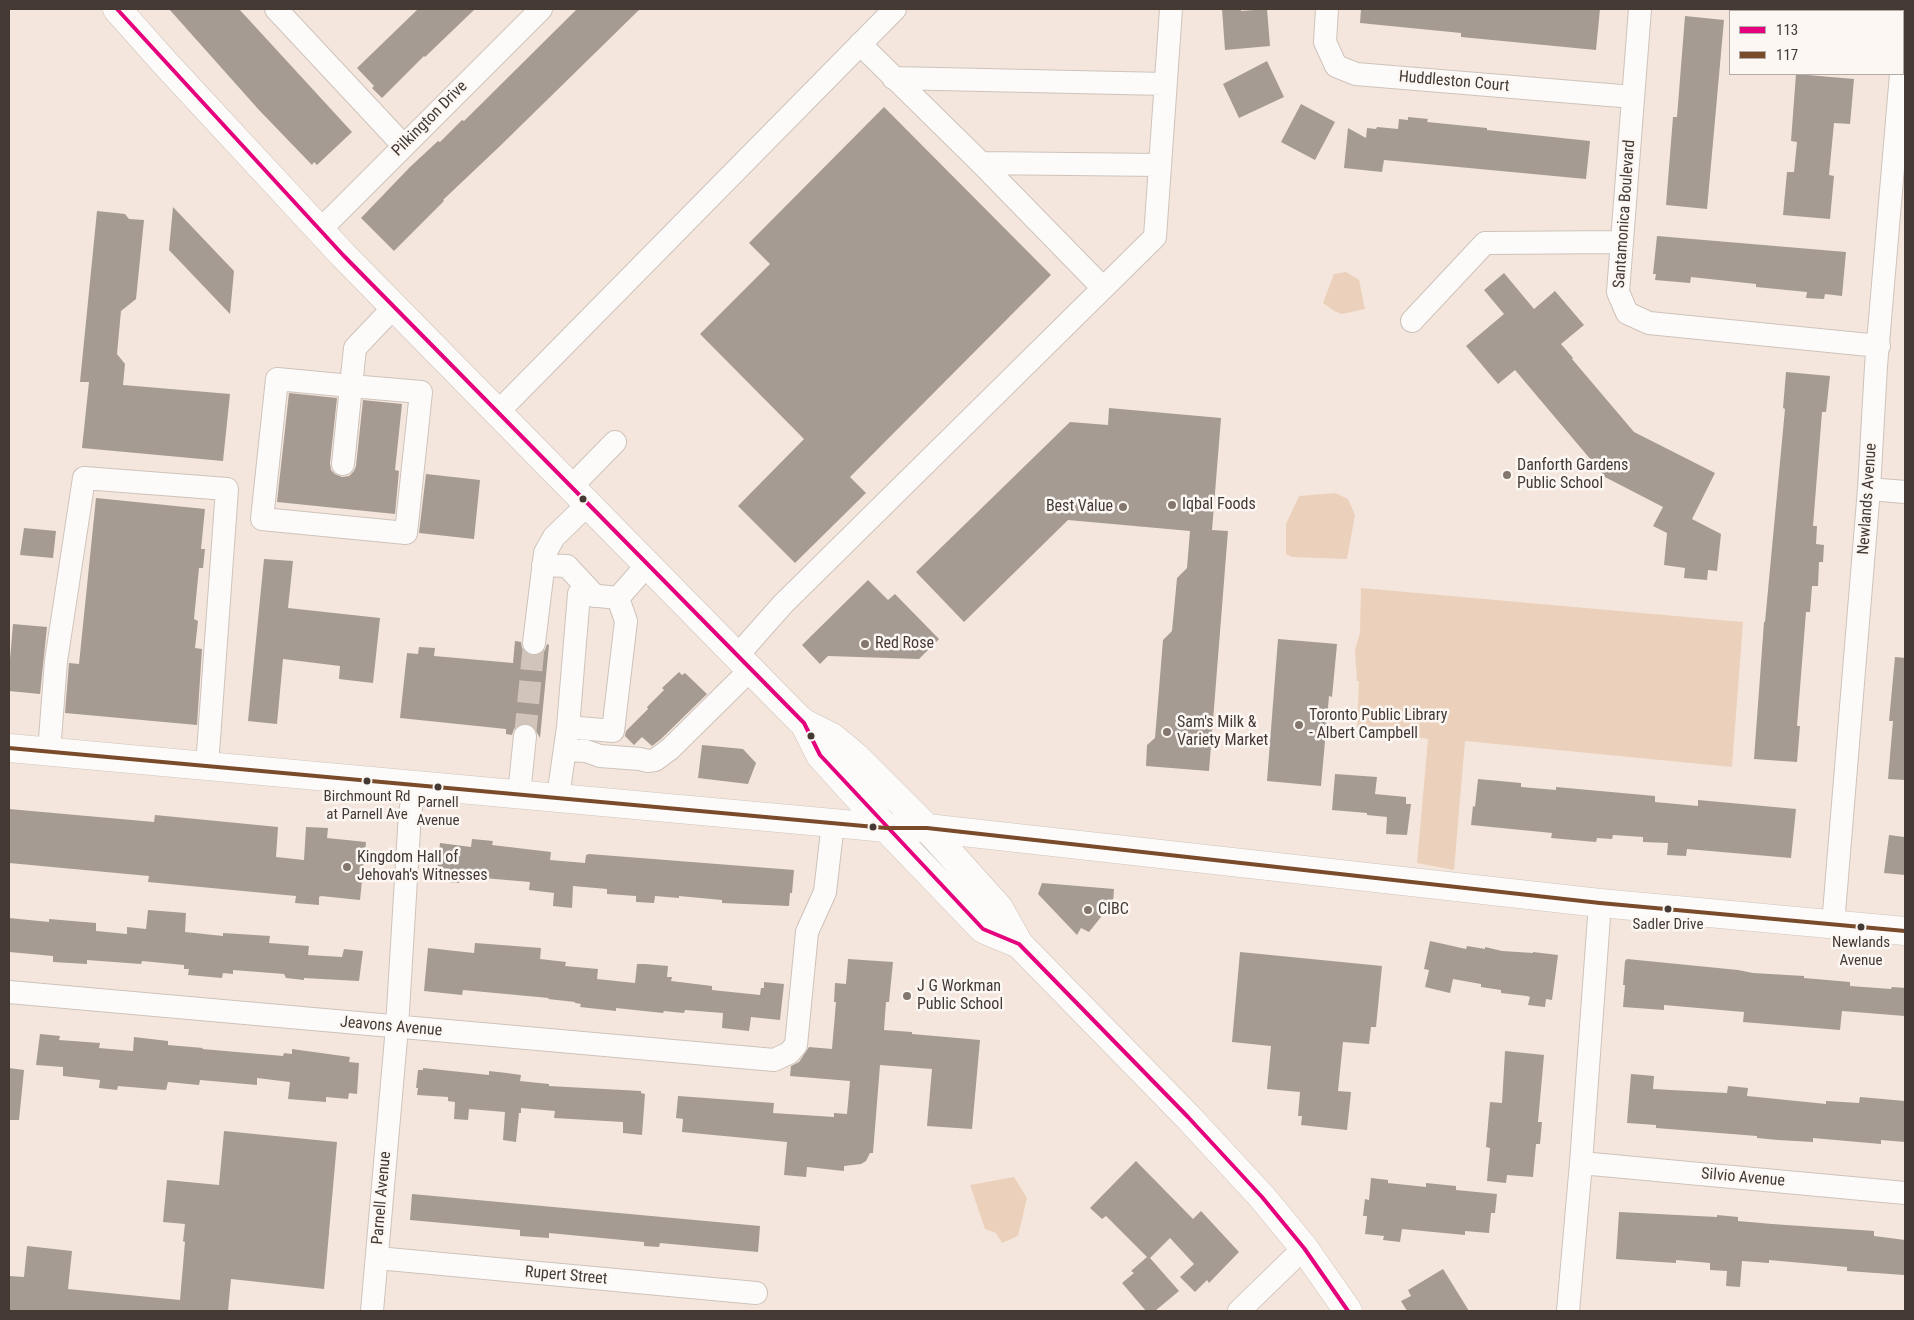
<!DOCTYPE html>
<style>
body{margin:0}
#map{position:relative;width:1914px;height:1320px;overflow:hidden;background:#f4e6dc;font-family:"Roboto Condensed",sans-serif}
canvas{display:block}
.frame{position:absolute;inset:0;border:10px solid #443a33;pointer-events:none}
.legend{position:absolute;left:1729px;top:10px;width:175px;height:65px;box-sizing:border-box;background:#fcf7f3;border:1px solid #b2aba6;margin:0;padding:6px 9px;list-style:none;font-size:15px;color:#443a33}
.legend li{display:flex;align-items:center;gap:10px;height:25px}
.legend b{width:25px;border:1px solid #b2aba6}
</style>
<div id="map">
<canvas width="1914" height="1320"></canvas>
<div class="frame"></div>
<ul class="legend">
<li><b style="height:6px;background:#e5007d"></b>113</li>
<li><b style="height:6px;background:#7a4b2a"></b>117</li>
</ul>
</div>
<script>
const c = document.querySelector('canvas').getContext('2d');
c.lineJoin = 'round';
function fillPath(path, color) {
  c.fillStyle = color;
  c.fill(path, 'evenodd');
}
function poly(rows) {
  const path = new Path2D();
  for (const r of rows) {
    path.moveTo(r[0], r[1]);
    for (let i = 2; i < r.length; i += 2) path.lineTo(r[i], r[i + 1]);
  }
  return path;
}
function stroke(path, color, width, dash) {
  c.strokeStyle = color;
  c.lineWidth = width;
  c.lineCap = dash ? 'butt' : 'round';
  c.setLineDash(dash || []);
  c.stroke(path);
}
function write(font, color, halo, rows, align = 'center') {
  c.font = font + ' "Roboto Condensed",sans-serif';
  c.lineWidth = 5;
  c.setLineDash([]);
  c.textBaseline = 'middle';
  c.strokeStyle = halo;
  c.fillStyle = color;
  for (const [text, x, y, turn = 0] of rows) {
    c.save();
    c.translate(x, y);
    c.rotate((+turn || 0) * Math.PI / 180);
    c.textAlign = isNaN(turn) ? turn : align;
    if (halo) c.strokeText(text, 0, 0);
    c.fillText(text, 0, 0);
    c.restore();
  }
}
const green = poly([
 [1346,272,1359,280,1365,309,1342,314,1334,311,1323,303,1334,274],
 [1335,493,1348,499,1355,515,1347,559,1292,557,1286,554,1286,524,1299,496],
 [1361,588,1743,622,1732,767,1465,741,1454,870,1417,863,1428,739,1357,729,1359,681,1357,681,1355,650,1360,633],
 [1014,1177,1027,1198,1018,1236,1002,1243,996,1233,985,1229,970,1185]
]);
const building = poly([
 [169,9,239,9,352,132,317,165,314,162,312,165,259,110],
 [418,9,475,9,425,57,424,56,382,98,372,88,374,86,357,68],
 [577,9,640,9,499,147,443,200,444,201,394,251,361,218,410,167,438,141,440,142,462,120,464,121],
 [1222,9,1241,9,1241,11,1267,9,1270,46,1225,50],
 [1361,9,1600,9,1596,50,1461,37,1461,33,1360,23],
 [1685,16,1724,20,1707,209,1666,205,1673,117,1677,117],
 [1267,61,1284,97,1239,118,1223,84],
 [1796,74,1854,79,1850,124,1834,123,1829,175,1834,176,1830,219,1783,215,1787,172,1794,172,1797,142,1791,141],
 [1301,104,1335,122,1315,160,1281,142],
 [884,107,1051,275,850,477,866,493,795,563,738,506,804,439,700,334,770,264,749,243],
 [1408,117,1428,119,1427,122,1487,128,1487,130,1590,141,1586,179,1384,160,1382,172,1344,168,1348,128,1366,138,1367,128,1376,129,1377,127,1398,129,1399,119,1408,120],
 [173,207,234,271,230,314,169,250],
 [97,211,125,214,129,219,144,220,136,299,121,311,117,354,125,364,123,385,230,394,223,461,82,448,89,382,80,382],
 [1657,236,1846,252,1842,296,1825,294,1824,299,1806,298,1807,292,1756,287,1756,284,1691,277,1690,283,1655,280,1656,274,1653,274],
 [1504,273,1534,309,1555,291,1584,325,1561,344,1573,358,1572,359,1634,432,1715,473,1692,519,1721,534,1717,571,1708,570,1707,580,1684,578,1685,568,1664,565,1667,533,1653,526,1663,507,1601,475,1602,473,1515,370,1498,384,1466,346,1504,314,1484,290],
 [1786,372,1830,376,1826,412,1822,412,1813,526,1817,526,1816,544,1824,545,1823,562,1819,562,1818,586,1812,586,1810,612,1806,612,1797,726,1800,726,1797,762,1754,759,1764,622,1765,622,1785,409,1783,408],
 [289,393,337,398,330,463,331,470,335,474,342,477,349,476,354,471,356,466,363,400,402,404,395,470,399,471,395,514,277,502],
 [1109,408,1221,418,1212,530,1228,531,1209,771,1146,766,1147,745,1155,738,1163,640,1172,631,1177,578,1187,568,1190,531,1068,520,964,622,916,572,1070,422,1108,425],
 [426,474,480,480,474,539,419,533],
 [96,498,205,509,201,549,205,549,203,568,199,568,194,619,198,621,195,648,202,649,197,725,65,713,69,663,79,664],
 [24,528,56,531,53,558,20,555],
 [264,559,293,561,288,608,380,618,373,683,339,679,340,666,283,659,277,724,248,721],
 [868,580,888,600,895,594,939,639,919,659,828,656,820,664,802,645],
 [13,624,47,627,40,694,9,691,9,671],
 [1278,639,1337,644,1332,697,1329,696,1321,786,1267,781],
 [515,641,521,642,522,648,526,653,533,656,540,655,545,650,547,644,549,645,540,738,533,726,527,723,519,724,514,729,512,735,506,734,506,729,400,718,407,653,418,654,419,647,435,648,434,656,513,663],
 [1895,657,1905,658,1905,780,1888,779,1893,721,1889,721],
 [679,672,682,675,685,673,707,694,661,739,652,746,642,737,634,745,625,736,626,731,648,709,647,707,664,690,662,688],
 [702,745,743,749,756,763,748,784,698,778],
 [1335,774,1377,777,1375,794,1406,797,1406,804,1411,804,1407,835,1386,834,1387,817,1367,815,1367,813,1332,810],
 [1478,779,1521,783,1521,787,1556,790,1556,787,1655,796,1655,802,1698,806,1698,800,1796,809,1791,858,1687,849,1686,856,1667,855,1668,843,1643,842,1643,837,1613,835,1612,839,1597,838,1596,842,1551,838,1552,833,1471,825,1473,806,1475,807],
 [9,809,154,822,155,815,278,827,276,857,304,860,306,827,328,828,327,838,366,842,360,900,321,896,319,897,319,905,295,903,296,896,148,882,149,876,9,863],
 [1889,835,1904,837,1905,875,1884,873],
 [472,839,493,841,492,845,551,852,550,860,585,863,586,855,589,854,794,870,792,893,790,893,789,906,722,903,722,900,679,896,679,898,655,896,654,903,636,902,636,896,607,894,607,889,573,886,572,908,553,906,554,893,529,890,530,882,460,876,459,883,436,881,440,843,471,847],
 [1042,883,1114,889,1113,902,1089,932,1081,928,1077,935,1038,894],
 [148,910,186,913,185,932,223,936,223,933,270,936,269,943,309,946,308,955,342,957,344,949,363,951,359,981,304,978,304,980,286,978,284,974,233,970,233,974,223,973,222,978,188,975,189,969,184,969,184,965,142,961,141,964,87,960,87,964,53,962,53,956,9,952,9,918,49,922,49,919,96,923,96,931,127,934,127,927,146,929],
 [1430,941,1466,949,1467,946,1485,949,1485,947,1502,951,1533,953,1533,952,1558,955,1552,1000,1546,999,1545,1007,1528,1005,1530,997,1527,996,1501,993,1501,990,1481,987,1481,984,1453,979,1450,993,1425,987,1429,970,1424,969],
 [475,943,541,948,540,959,566,962,565,966,598,969,597,979,635,983,637,964,645,964,668,966,667,977,672,977,671,981,712,986,712,990,760,995,761,988,764,988,764,982,784,984,780,1020,751,1017,749,1031,722,1028,723,1013,685,1010,684,1013,664,1011,663,1013,616,1008,616,1011,580,1007,581,1004,575,1003,575,1002,548,999,549,998,463,990,462,995,424,991,428,948,474,953],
 [1240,952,1382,966,1376,1027,1371,1027,1369,1044,1343,1042,1338,1091,1351,1092,1347,1130,1301,1125,1302,1116,1298,1116,1300,1092,1267,1089,1271,1046,1232,1042],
 [848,959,893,962,889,1002,886,1002,884,1030,912,1032,912,1034,980,1040,972,1129,927,1126,932,1069,880,1065,873,1153,870,1153,866,1161,861,1164,844,1166,844,1171,807,1167,806,1177,784,1175,787,1142,682,1132,683,1119,676,1118,678,1096,774,1103,773,1113,834,1117,834,1113,847,1114,850,1081,790,1076,791,1066,799,1062,809,1047,832,1049,836,1002,834,1002,835,983,846,984],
 [1627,959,1738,970,1753,973,1804,976,1804,978,1850,982,1850,986,1891,989,1892,987,1905,988,1905,1016,1842,1011,1840,1030,1743,1022,1744,1012,1664,1005,1664,1010,1623,1007,1625,985,1623,985,1625,961],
 [40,1034,60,1036,59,1040,100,1043,99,1048,133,1051,134,1037,168,1041,168,1045,203,1048,202,1049,283,1056,284,1053,292,1054,292,1049,350,1057,349,1062,359,1063,357,1094,349,1093,348,1099,326,1097,326,1102,288,1099,290,1082,257,1078,257,1085,200,1080,199,1085,168,1082,166,1090,118,1086,117,1090,99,1088,100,1080,63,1076,63,1067,36,1065],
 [1505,1051,1544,1055,1538,1122,1542,1122,1540,1144,1536,1144,1533,1177,1507,1175,1506,1183,1487,1181,1490,1148,1486,1147,1490,1102,1502,1103],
 [9,1068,24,1070,19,1120,9,1120],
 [423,1068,489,1075,489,1071,507,1073,521,1075,520,1081,549,1084,549,1086,641,1091,641,1093,645,1094,642,1135,623,1133,623,1122,554,1118,555,1111,521,1108,521,1113,519,1113,516,1142,503,1140,505,1112,469,1109,468,1120,454,1119,455,1102,448,1101,448,1097,417,1095,418,1088,416,1088,418,1070,423,1070],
 [1631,1074,1654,1076,1653,1089,1727,1093,1728,1086,1748,1088,1747,1096,1826,1104,1826,1101,1859,1103,1860,1097,1905,1101,1905,1142,1881,1140,1881,1144,1813,1138,1813,1142,1778,1140,1757,1138,1757,1136,1656,1128,1656,1125,1627,1123],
 [224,1131,337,1142,324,1289,231,1279,228,1311,9,1311,9,1276,24,1277,27,1246,72,1251,68,1289,180,1300,185,1242,183,1241,185,1224,163,1222,167,1180,219,1185],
 [1136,1161,1193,1219,1201,1211,1239,1252,1209,1283,1207,1280,1195,1292,1180,1277,1194,1264,1170,1238,1150,1258,1179,1291,1155,1311,1146,1311,1122,1283,1134,1273,1131,1271,1147,1257,1106,1216,1102,1219,1090,1208],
 [1371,1178,1388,1180,1388,1183,1426,1187,1426,1183,1456,1186,1456,1190,1497,1194,1495,1213,1491,1213,1489,1233,1465,1231,1465,1235,1402,1229,1400,1242,1383,1240,1384,1236,1365,1234,1367,1216,1363,1216,1365,1199,1369,1200],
 [412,1194,760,1226,758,1252,660,1243,659,1247,644,1246,644,1242,549,1233,549,1238,520,1236,520,1230,410,1220],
 [1619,1212,1717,1217,1717,1215,1738,1217,1738,1221,1772,1224,1874,1231,1874,1236,1905,1240,1904,1275,1847,1271,1847,1267,1814,1264,1769,1260,1769,1263,1742,1261,1740,1287,1726,1286,1727,1271,1710,1270,1710,1263,1676,1260,1676,1263,1616,1259],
 [1443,1269,1469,1311,1407,1311,1401,1301,1411,1296,1408,1290]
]);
const minorTunnel = poly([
 [525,736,534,643]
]);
const minor = poly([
 [276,9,403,145],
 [1327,9,1325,42,1336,66,1356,74,1633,97],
 [1640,9,1618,292,1627,313,1649,323,1879,346],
 [860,44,981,163,1103,288],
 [1903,46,1905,15],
 [893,78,1165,84],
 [981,163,1160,165],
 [320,230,541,9],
 [1412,321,1485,243,1622,242],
 [498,412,895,9],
 [343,464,351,386,277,379,262,519,406,533,421,392,351,386,355,348,394,307],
 [571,487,615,442],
 [1869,489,1905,492],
 [543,565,567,566,595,596],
 [534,643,545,553,554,537,588,504],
 [737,656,783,604,1155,237,1171,9],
 [568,727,613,731,626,621,618,598,647,565],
 [565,750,586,751,600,756,640,759,647,761,655,760,670,749,750,670],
 [49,752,56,661,84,478,227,489,207,766],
 [519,794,525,736],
 [558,797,568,727,579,594,618,598],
 [1833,925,1869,489,1876,366,1901,74],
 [9,992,774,1060,789,1053,796,1045,807,932,825,892,833,823],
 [1581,1163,1905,1193],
 [377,1258,756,1293],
 [372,1311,397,1027,410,813,415,785],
 [1239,1311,1304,1248],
 [1568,1311,1581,1163,1600,903]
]);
const major = poly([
 [117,9,165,63,343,255,737,656,799,719,804,723,832,737,856,757,927,828,999,908,1019,944,1188,1117,1262,1197,1304,1248,1348,1311],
 [804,723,820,755,886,828,983,929,1019,944],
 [9,748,833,823,886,828,927,828,1600,903,1905,931]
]);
const bus1 = poly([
 [117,9,343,255,804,723,820,755,983,929,1019,944,1188,1117,1262,1197,1304,1248,1348,1311]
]);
const bus2 = poly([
 [9,748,886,828,927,828,1600,903,1905,931]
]);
const markers = [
 [1507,475,5,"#82766e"],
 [583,499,4.5,"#443a33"],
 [1172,505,5,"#82766e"],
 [1123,507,5,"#82766e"],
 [865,644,5,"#82766e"],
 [1299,725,5,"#82766e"],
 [1167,732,5,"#82766e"],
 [811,736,4.5,"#443a33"],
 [367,781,4.5,"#443a33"],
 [438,787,4.5,"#443a33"],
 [873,827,4.5,"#443a33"],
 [347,867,5,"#82766e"],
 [1668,909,4.5,"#443a33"],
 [1088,910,5,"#82766e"],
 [1861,927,4.5,"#443a33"],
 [907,996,5,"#82766e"]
];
const busNames = [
 ["Birchmount Rd",367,797],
 ["at Parnell Ave",367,815],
 ["Parnell",438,803],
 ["Avenue",438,821],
 ["Sadler Drive",1668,925],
 ["Newlands",1861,943],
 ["Avenue",1861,961]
];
const streetNames = [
 ["Huddleston Court",1454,82,5],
 ["Pilkington Drive",430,119,-45],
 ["Santamonica Boulevard",1625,214,-86],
 ["Newlands Avenue",1868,499,-86],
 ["Jeavons Avenue",391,1027,5],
 ["Silvio Avenue",1743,1178,5],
 ["Parnell Avenue",382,1198,-85],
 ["Rupert Street",566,1276,5]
];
const poiNames = [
 ["Danforth Gardens",1517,466],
 ["Public School",1517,484],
 ["Iqbal Foods",1182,505],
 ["Best Value",1113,507,"right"],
 ["Red Rose",875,644],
 ["Toronto Public Library",1309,716],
 ["- Albert Campbell",1309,734],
 ["Sam's Milk &",1177,723],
 ["Variety Market",1177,741],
 ["Kingdom Hall of",357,858],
 ["Jehovah's Witnesses",357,876],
 ["CIBC",1098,910],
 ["J G Workman",917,987],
 ["Public School",917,1005]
];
fillPath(green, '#ebd1bc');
fillPath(building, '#a59b93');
stroke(minorTunnel, '#d1c4ba', 22, [22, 11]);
stroke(minor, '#cec3bb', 24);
stroke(major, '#cec3bb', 29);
stroke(minor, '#fdfbfa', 22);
stroke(major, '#fdfbfa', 28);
stroke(bus1, '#e5007d', 4);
stroke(bus2, '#7a4b2a', 4);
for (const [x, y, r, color] of markers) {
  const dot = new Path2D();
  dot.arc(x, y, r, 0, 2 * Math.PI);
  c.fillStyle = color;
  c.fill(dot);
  stroke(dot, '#fcf7f3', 2);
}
write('15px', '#443a33', '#fcf7f3', busNames);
write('16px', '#443a33', '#fcf7f3', streetNames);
write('16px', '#443a33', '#fcf7f3', poiNames, 'left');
</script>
